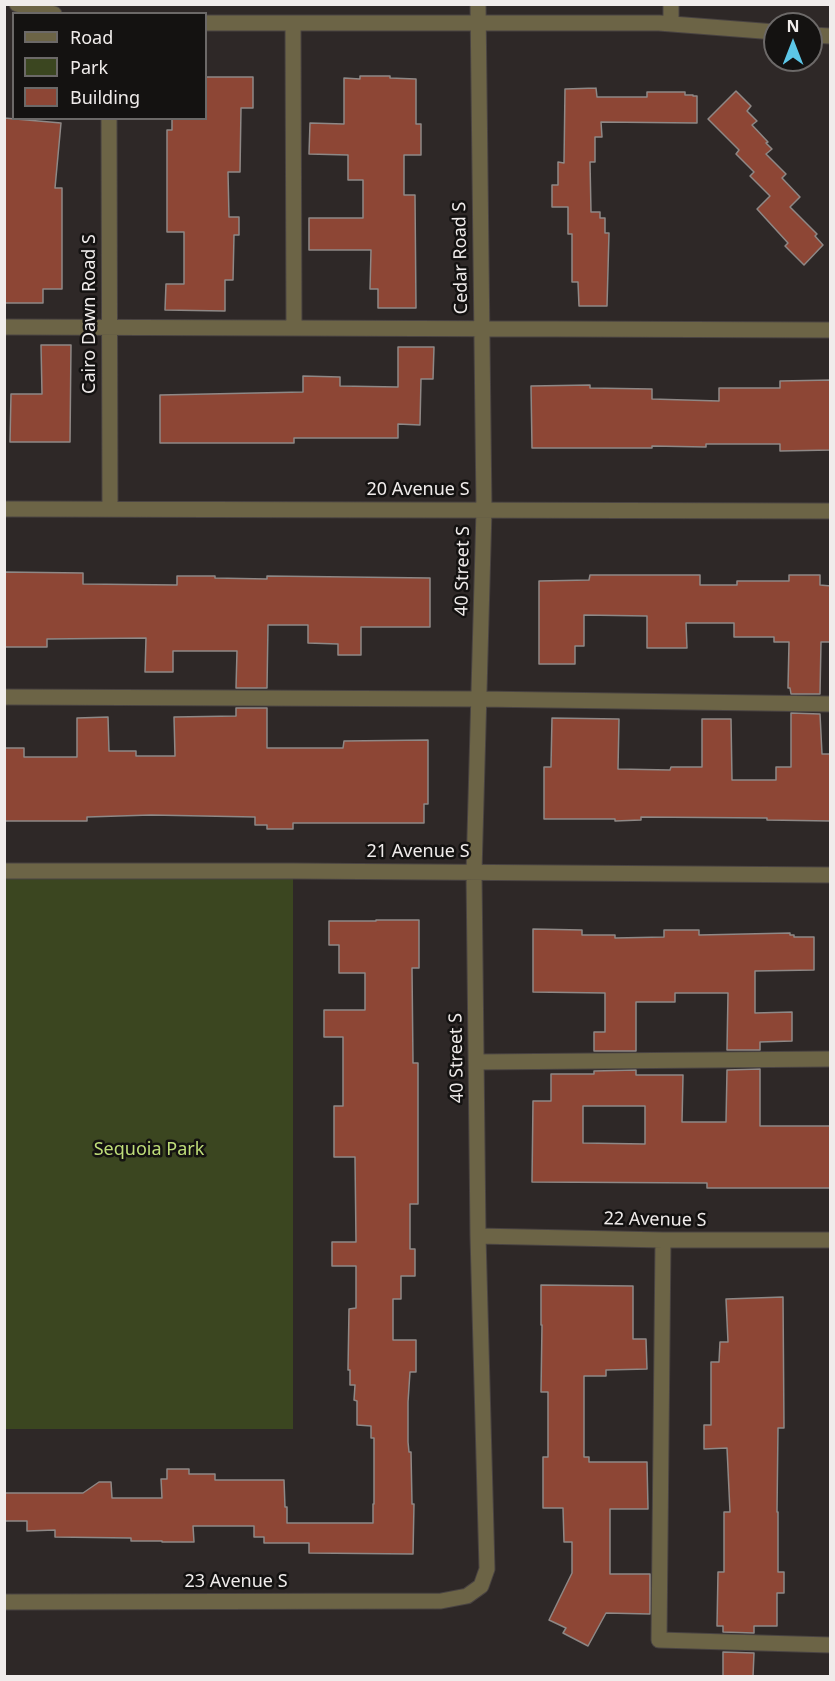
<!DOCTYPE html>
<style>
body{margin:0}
#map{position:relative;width:835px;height:1681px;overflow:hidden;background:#2e2827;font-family:"Noto Sans",sans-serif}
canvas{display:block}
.frame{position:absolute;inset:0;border:6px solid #f0eceb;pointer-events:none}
.legend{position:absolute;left:12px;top:12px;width:195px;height:108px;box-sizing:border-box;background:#141211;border:2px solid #6c6968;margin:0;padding:8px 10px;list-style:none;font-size:18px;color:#f0eceb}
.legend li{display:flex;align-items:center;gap:12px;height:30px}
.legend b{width:30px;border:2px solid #6c6968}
.north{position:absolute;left:763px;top:12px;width:60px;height:60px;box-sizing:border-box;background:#141211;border:2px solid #6c6968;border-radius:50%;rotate:0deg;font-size:16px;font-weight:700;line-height:24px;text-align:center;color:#f0eceb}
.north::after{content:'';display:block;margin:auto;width:21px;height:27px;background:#5cc7e8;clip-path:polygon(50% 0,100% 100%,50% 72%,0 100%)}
</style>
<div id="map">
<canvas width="835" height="1681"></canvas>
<div class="frame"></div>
<ul class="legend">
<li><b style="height:8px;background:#6c6446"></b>Road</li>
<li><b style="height:16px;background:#3b4620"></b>Park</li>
<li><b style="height:16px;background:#8d4635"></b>Building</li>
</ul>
<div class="north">N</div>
</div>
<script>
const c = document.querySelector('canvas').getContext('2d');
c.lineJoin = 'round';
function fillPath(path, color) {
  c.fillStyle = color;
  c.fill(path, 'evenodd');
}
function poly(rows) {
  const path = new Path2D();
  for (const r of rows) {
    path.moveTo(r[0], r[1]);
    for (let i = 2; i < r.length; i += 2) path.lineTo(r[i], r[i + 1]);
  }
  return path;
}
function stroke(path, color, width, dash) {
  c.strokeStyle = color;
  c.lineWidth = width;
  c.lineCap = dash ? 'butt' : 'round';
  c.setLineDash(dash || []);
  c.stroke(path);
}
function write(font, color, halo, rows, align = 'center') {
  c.font = font + ' "Noto Sans",sans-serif';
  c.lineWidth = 5;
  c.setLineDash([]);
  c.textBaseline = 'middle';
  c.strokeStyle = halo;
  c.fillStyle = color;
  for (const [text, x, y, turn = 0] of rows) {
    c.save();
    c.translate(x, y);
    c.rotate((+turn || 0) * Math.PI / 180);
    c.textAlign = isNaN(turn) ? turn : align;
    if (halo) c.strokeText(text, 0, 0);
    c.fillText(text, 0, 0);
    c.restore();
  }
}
const green = poly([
 [5,871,293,871,293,1429,5,1429]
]);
const building = poly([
 [360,76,390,76,390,78,416,79,416,124,421,124,421,155,404,155,404,195,415,195,416,308,378,308,378,289,370,289,371,250,309,250,309,218,363,218,363,180,348,180,348,155,309,154,310,123,344,124,344,78,360,79,360,76],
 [206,77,253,77,253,108,241,108,240,172,228,172,229,217,239,217,239,235,234,235,233,280,225,280,225,311,165,310,166,284,184,284,184,232,167,232,167,130,172,130,172,118,206,118,206,77],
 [596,88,597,97,647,97,647,92,685,92,685,95,693,95,693,96,697,96,697,123,601,122,602,137,595,137,595,162,590,162,591,212,600,212,600,218,605,218,605,233,609,233,607,306,579,306,578,282,572,282,572,234,568,234,568,207,552,207,552,185,558,185,558,162,564,163,565,89,596,88],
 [736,91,751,106,747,111,757,121,752,125,768,142,766,143,772,149,766,154,786,174,782,178,800,197,790,207,817,234,815,236,823,245,804,265,785,246,788,243,757,209,770,196,750,176,754,172,736,154,739,150,708,119,736,91],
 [4,118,61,123,55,188,62,188,62,289,43,289,43,303,4,303,4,118],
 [41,345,71,345,70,442,10,442,11,394,42,394,41,345],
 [398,347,434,347,433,379,421,379,420,425,398,424,398,438,294,438,294,443,160,443,160,395,303,392,303,376,340,377,340,386,398,387,398,347],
 [831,380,831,450,780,451,780,444,706,444,706,447,652,446,652,448,532,448,531,386,590,385,590,388,652,389,652,399,719,401,719,388,780,388,780,381,831,380],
 [4,572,83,573,83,584,177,585,177,576,215,576,215,578,267,579,267,576,430,578,430,627,361,627,361,655,338,655,338,644,308,643,308,625,268,625,267,688,236,688,237,651,173,651,173,672,145,672,146,638,47,639,47,647,4,647,4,572],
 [590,575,700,575,700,585,737,585,737,581,789,581,789,575,820,575,820,585,831,586,831,642,821,642,820,694,791,694,790,688,788,688,789,642,774,642,774,637,734,637,734,623,686,623,687,648,647,648,647,616,584,615,584,646,575,646,575,664,539,664,539,581,589,580,590,575],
 [236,708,267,708,267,748,343,748,344,741,428,740,428,804,424,804,424,823,293,823,293,829,267,829,267,825,255,825,255,817,151,815,87,817,87,821,4,821,4,748,24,748,24,757,77,757,77,718,108,717,109,751,136,751,136,756,175,756,174,717,236,716,236,708],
 [791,713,820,714,822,754,831,754,831,821,767,820,767,818,641,817,641,820,615,821,615,819,544,819,544,767,551,767,552,718,619,719,618,769,670,770,671,767,702,767,702,719,731,719,732,780,776,780,776,767,791,767,791,713],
 [376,920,419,920,419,968,412,968,413,1063,418,1063,418,1204,410,1204,410,1249,415,1249,415,1276,401,1276,401,1299,393,1299,393,1340,416,1340,416,1372,410,1372,408,1402,408,1442,409,1452,411,1452,412,1504,414,1504,413,1554,309,1553,309,1543,264,1543,264,1537,254,1537,254,1526,193,1526,194,1542,162,1542,162,1541,131,1541,131,1538,55,1537,55,1530,27,1531,27,1521,4,1521,4,1493,83,1493,99,1482,111,1482,112,1498,162,1498,161,1479,167,1479,167,1469,189,1469,189,1474,215,1474,215,1480,284,1480,285,1507,287,1507,287,1523,373,1523,373,1504,374,1504,374,1438,371,1438,371,1426,357,1425,357,1401,354,1400,355,1385,350,1385,350,1370,348,1370,349,1309,356,1308,356,1266,332,1266,332,1242,356,1242,355,1157,334,1157,334,1106,343,1106,343,1037,324,1037,324,1010,365,1010,365,973,339,973,339,945,329,945,329,921,376,921,376,920],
 [533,929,582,930,582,935,615,935,615,938,664,937,664,930,699,930,699,935,790,933,790,935,794,935,794,937,814,937,814,970,755,971,755,1013,792,1012,792,1041,760,1042,760,1050,727,1050,728,993,675,993,675,1002,636,1002,636,1051,594,1051,594,1032,605,1032,605,993,533,992,533,929],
 [760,1069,760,1126,831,1126,831,1188,707,1188,707,1183,532,1182,533,1101,551,1101,551,1074,594,1074,594,1071,636,1070,636,1075,683,1075,682,1122,726,1122,727,1070,760,1069],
 [583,1106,645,1106,645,1144,583,1143,583,1106],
 [541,1285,633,1286,633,1339,646,1339,647,1369,606,1370,606,1376,584,1376,584,1457,589,1457,589,1462,647,1462,648,1509,610,1509,610,1574,650,1574,650,1614,606,1613,588,1646,563,1633,566,1628,549,1620,572,1573,572,1542,564,1542,563,1508,543,1508,543,1457,548,1457,548,1392,541,1392,542,1325,541,1325,541,1285],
 [783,1297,784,1428,778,1428,777,1512,778,1512,778,1572,784,1572,784,1593,777,1593,777,1626,754,1626,754,1633,723,1632,723,1626,717,1626,718,1572,724,1572,724,1512,730,1512,727,1448,704,1449,704,1425,711,1425,711,1362,719,1362,720,1342,728,1342,726,1299,783,1297],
 [723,1652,754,1653,753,1677,723,1677,723,1652]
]);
const minor = poly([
 [17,4,54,14],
 [671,4,671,24],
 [206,23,659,23,775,32],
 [293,23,294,328],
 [811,35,830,36],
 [109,118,110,509],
 [4,327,830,330],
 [4,509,830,511],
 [4,697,479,699,830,704],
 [4,871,293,871,830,875],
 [477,1062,830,1059],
 [478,1236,663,1240,830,1240],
 [663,1240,659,1640,830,1645],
 [4,1602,441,1601,467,1596,481,1586,487,1569,478,1236,474,872,484,510,478,4]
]);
const streetNames = [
 ["Cedar Road S",461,258,-91],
 ["Cairo Dawn Road S",90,314,-90],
 ["20 Avenue S",418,490],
 ["40 Street S",463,571,-89],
 ["21 Avenue S",418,852],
 ["40 Street S",457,1058,-91],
 ["22 Avenue S",655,1220,1],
 ["23 Avenue S",236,1582]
];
const parkNames = [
 ["Sequoia Park",149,1150]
];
fillPath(green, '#3b4620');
fillPath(building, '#8d4635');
stroke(building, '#8e8886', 1.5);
stroke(minor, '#494342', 17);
stroke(minor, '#6c6446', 15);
write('18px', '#f0eceb', '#141211', streetNames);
write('18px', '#bfdd79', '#141211', parkNames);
</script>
